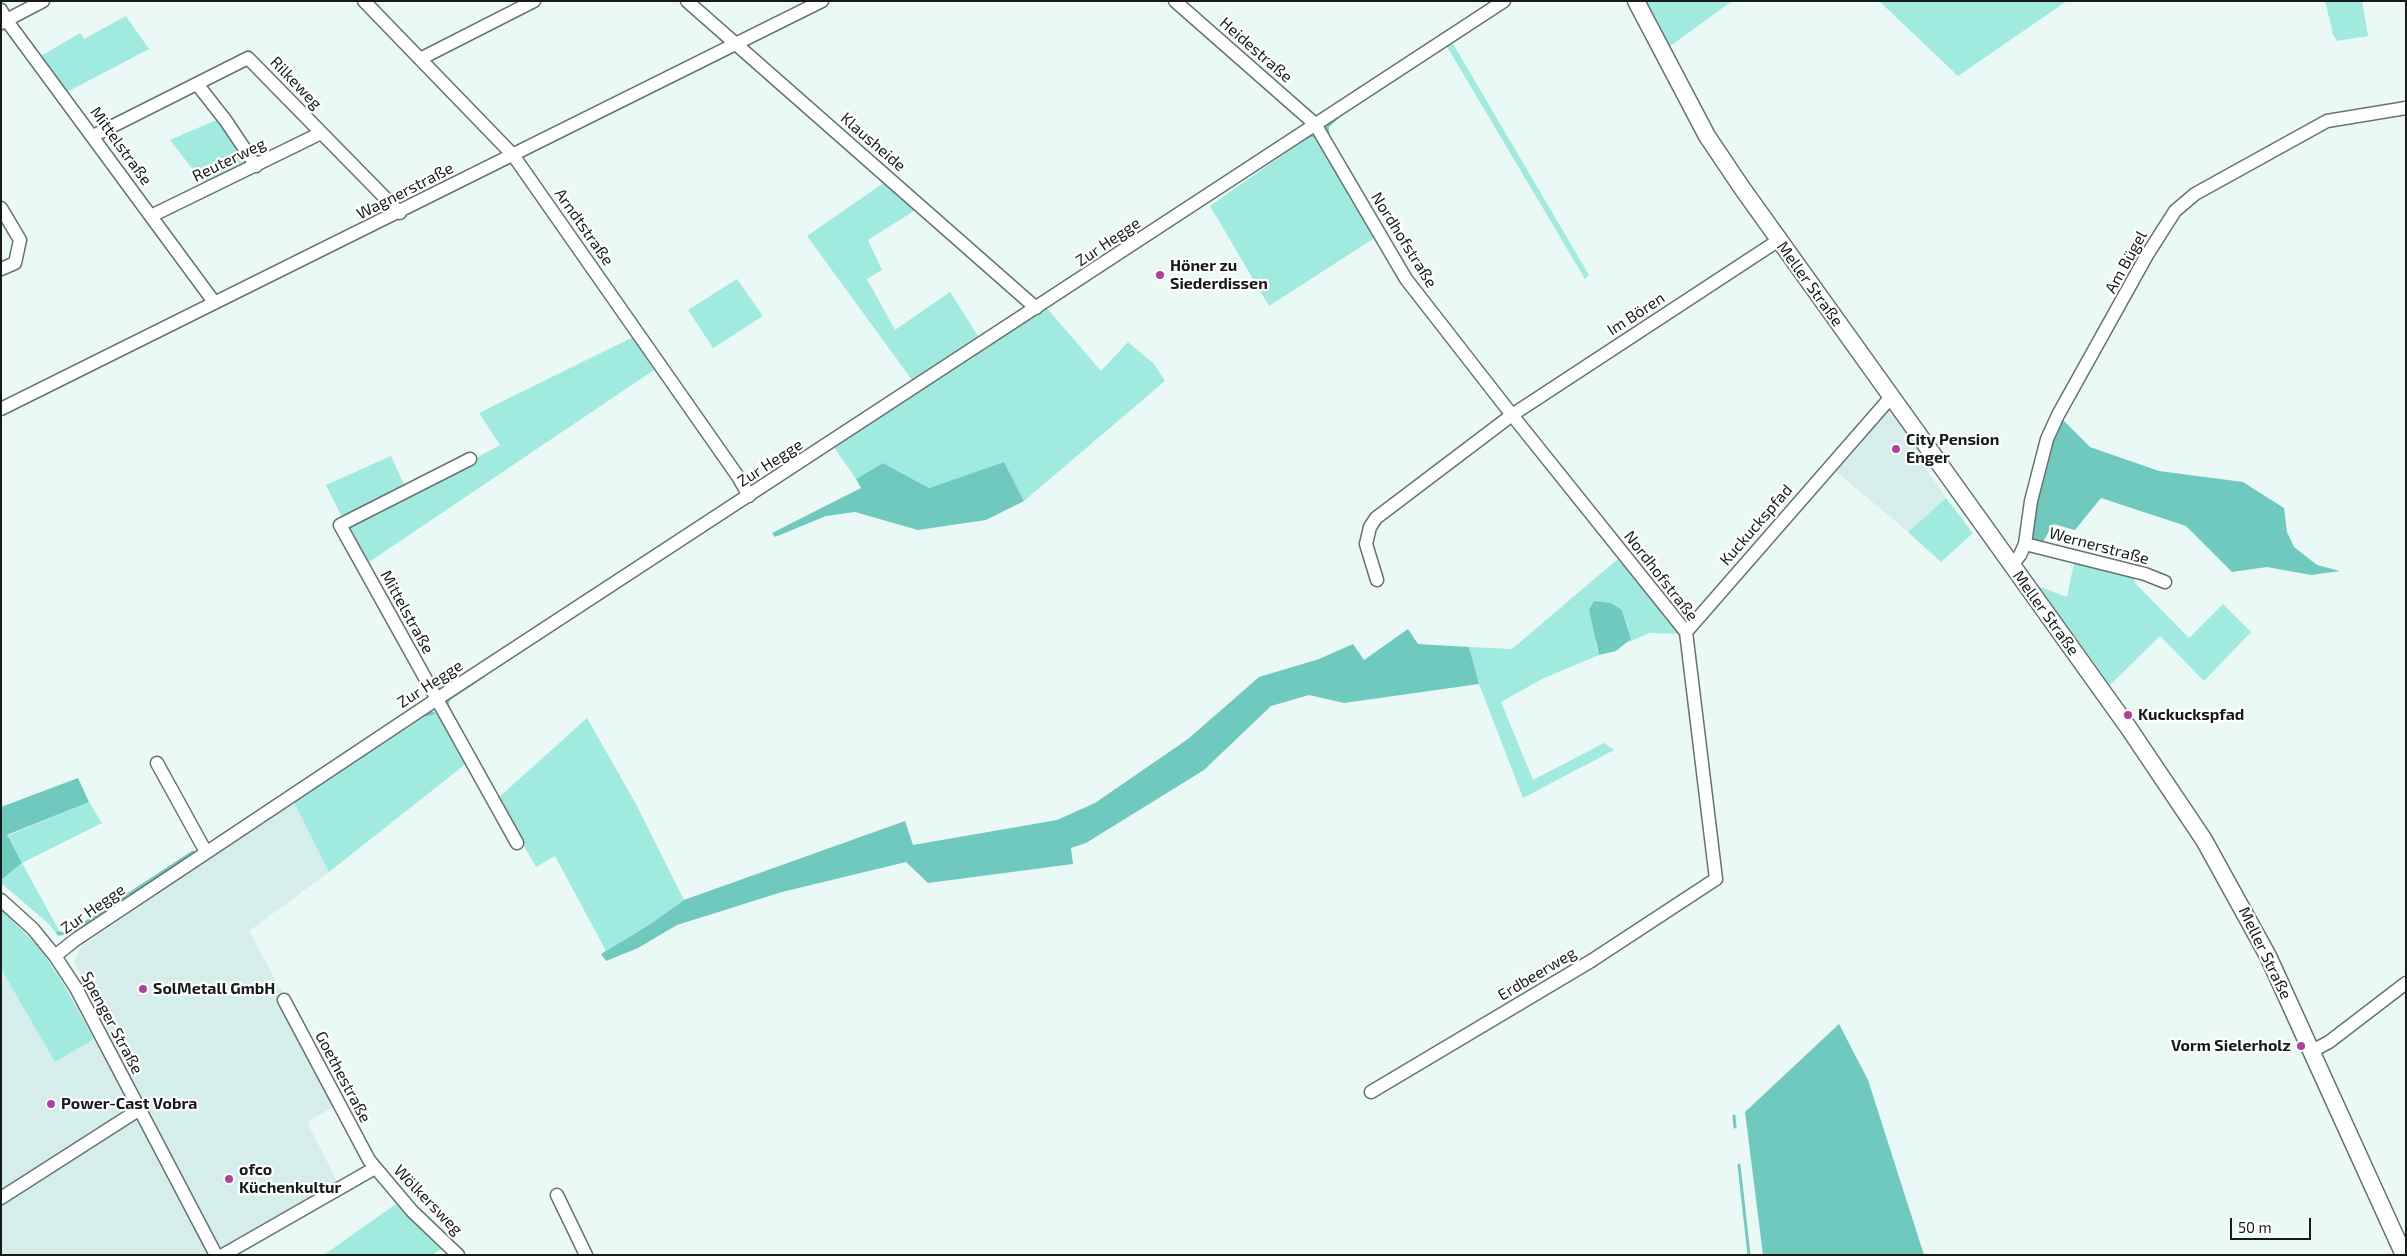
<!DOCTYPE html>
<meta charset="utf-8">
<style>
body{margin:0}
#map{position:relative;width:2407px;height:1256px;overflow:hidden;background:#eaf9f6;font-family:"Exo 2",sans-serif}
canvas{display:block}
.frame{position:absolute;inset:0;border:2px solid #161b1a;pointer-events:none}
.scale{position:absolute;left:2230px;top:1218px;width:81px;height:22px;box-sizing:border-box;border:2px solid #161b1a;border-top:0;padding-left:6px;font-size:15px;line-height:18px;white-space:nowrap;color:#161b1a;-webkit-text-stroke:4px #fff;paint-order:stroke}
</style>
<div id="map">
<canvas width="2407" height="1256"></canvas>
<div class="frame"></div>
<div class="scale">50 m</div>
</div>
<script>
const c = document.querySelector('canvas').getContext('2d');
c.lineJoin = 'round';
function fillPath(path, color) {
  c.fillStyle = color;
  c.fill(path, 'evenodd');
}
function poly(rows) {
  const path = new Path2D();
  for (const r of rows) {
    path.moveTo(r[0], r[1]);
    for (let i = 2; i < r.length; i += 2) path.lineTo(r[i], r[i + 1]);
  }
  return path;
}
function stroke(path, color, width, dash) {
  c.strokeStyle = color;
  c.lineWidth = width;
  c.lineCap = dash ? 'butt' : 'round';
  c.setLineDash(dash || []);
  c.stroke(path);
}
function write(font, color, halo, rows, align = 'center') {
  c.font = font + ' "Exo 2",sans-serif';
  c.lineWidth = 4.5;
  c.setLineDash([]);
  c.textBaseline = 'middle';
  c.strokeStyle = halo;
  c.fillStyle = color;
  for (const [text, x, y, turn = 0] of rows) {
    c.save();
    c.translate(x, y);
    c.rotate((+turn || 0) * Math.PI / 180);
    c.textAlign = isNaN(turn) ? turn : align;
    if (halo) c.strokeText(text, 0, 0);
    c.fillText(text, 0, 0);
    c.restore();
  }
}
const built = poly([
 [1888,405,1925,456,1920,460,1946,498,1908,532,1833,469],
 [294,802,329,872,249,931,342,1102,307,1122,339,1185,212,1255,1,1255,1,969,55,1062,94,1039,109,1021,74,963,81,947,288,804]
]);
const green = poly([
 [1645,1,1732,1,1669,47],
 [1879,1,2067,1,1958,76],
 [2325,1,2362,1,2368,36,2337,41,2333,34],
 [126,16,149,49,67,92,41,56,80,33,84,39],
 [1452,42,1589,275,1585,279,1446,45],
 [214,121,218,121,247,162,246,167,207,188,170,140],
 [1314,133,1376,237,1269,306,1210,206],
 [885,182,917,209,868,240,882,270,867,279,895,330,950,292,978,336,912,380,807,236],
 [737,279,763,316,713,348,688,310],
 [1046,307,1101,371,1128,342,1154,364,1165,381,1024,501,1004,462,929,488,883,463,856,479,833,446],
 [633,337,654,370,366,564,347,528,500,445,479,413],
 [391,456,406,489,343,519,326,485],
 [1946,498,1973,533,1941,562,1908,532],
 [1619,558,1624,561,1684,634,1649,633,1629,642,1628,627,1622,610,1595,642,1599,655,1542,679,1501,702,1533,780,1604,743,1614,750,1523,798,1479,684,1469,647,1512,649],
 [2075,558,2134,573,2135,583,2189,638,2223,604,2251,632,2204,681,2160,636,2110,685,2038,586,2067,597],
 [438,712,467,763,329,872,294,802,427,715],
 [587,718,636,804,684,900,649,925,606,951,555,856,536,867,497,799],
 [89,802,102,823,22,863,62,936,58,936,49,924,1,883,1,880,22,863,7,836],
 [1,909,40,949,63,983,94,1039,55,1062,1,969],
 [400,1201,445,1247,432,1255,324,1255]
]);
const forest = poly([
 [2051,417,2064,421,2090,447,2159,471,2243,482,2284,508,2287,532,2294,547,2317,565,2340,571,2311,575,2267,567,2232,572,2186,526,2101,498,2075,530,2053,524,2043,542,2032,539,2039,443,2043,439],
 [1004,462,1024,501,986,520,918,530,855,512,826,516,775,537,772,533,861,488,856,479,883,463,929,488],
 [1408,629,1418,644,1469,647,1479,684,1344,703,1309,695,1271,706,1204,770,1086,843,1071,848,1073,864,928,883,906,862,782,892,677,925,638,948,606,961,601,954,649,925,684,900,905,821,913,845,1057,820,1095,803,1188,739,1259,677,1319,659,1353,644,1364,660],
 [78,778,89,802,7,835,22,863,1,880,1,807],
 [1839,1024,1868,1080,1924,1255,1763,1255,1745,1112]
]);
const water = poly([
 [1594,601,1611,603,1622,610,1631,639,1616,651,1599,655,1589,610]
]);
const stream = poly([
 [1328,133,1327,127,1338,117],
 [1304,139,1312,135,1317,137],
 [449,709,447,704,449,699,485,675],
 [424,715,433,713],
 [58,933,68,934,193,852],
 [1734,1116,1735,1127],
 [1739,1165,1749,1255]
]);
const minor = poly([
 [364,1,513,155,739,478,749,496],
 [687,1,1036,308],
 [1175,1,1315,124,1406,279,1512,415,1686,632,1716,879,1591,961,1371,1092],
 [1,10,7,21,214,302],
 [1,23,43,1],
 [420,59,534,1],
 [197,84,226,121,256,166],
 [93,136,248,58,400,213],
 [1,208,20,240,15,263,1,269],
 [151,216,321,133],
 [1,409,822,1],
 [470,459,340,525,517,843],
 [2025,544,2145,574,2165,582],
 [2012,565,2020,555,2025,544,2031,501,2047,439,2058,415,2147,255,2175,211,2195,194,2327,121,2406,108],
 [1377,580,1366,544,1370,527,1376,518,1512,415,1779,240],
 [1686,632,1891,397],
 [157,763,206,852],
 [1,900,33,929,55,956,76,988,216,1255],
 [55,956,75,940,437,699,1504,1],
 [284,1000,369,1160,412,1211,458,1255],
 [2312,1051,2329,1042,2406,983],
 [557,1195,586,1255],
 [1,1198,140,1109],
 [223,1255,375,1168]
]);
const major = poly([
 [1636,1,1707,136,1742,188,2128,727,2204,840,2268,956,2404,1255]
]);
const markers = [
 [1160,275,5,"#b1409c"],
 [1896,449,5,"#b1409c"],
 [2128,715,5,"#b1409c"],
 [143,989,5,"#b1409c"],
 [2301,1046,5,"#b1409c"],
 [51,1104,5,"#b1409c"],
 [229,1179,5,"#b1409c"]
];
const streetNames = [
 ["Heidestraße",1256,50,41],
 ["Rilkeweg",296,83,46],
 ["Klausheide",873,142,41],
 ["Mittelstraße",121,146,54],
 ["Reuterweg",229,160,-26],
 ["Wagnerstraße",405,191,-27],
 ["Arndtstraße",584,227,55],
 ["Nordhofstraße",1404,240,58],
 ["Zur Hegge",1108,242,-34],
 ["Am Bügel",2126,262,-61],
 ["Meller Straße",1810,284,54],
 ["Im Bören",1636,314,-33],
 ["Zur Hegge",770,463,-33],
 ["Kuckuckspfad",1756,525,-49],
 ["Wernerstraße",2099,546,15],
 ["Nordhofstraße",1661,576,52],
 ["Mittelstraße",407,612,61],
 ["Meller Straße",2046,613,54],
 ["Zur Hegge",430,684,-33],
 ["Zur Hegge",93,909,-35],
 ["Meller Straße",2265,953,64],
 ["Erdbeerweg",1537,974,-31],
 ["Spenger Straße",112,1023,62],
 ["Goethestraße",343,1077,62],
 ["Wölkersweg",428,1200,46]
];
const poiNames = [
 ["Höner zu",1170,266],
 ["Siederdissen",1170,284],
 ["City Pension",1906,440],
 ["Enger",1906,458],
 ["Kuckuckspfad",2138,715],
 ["SolMetall GmbH",153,989],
 ["Vorm Sielerholz",2291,1046,"right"],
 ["Power-Cast Vobra",61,1104],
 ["ofco",239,1170],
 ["Küchenkultur",239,1188]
];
fillPath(built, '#d6eeeb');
fillPath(green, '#a1eae0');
fillPath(forest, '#70c9bf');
fillPath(water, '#71cac0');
stroke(stream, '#71cac0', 3);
stroke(minor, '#667371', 15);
stroke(major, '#667371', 19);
stroke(minor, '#fff', 12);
stroke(major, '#fff', 16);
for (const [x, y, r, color] of markers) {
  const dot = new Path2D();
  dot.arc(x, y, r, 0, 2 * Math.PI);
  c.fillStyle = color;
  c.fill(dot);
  stroke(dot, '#fff', 2);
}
write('16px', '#161b1a', '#fff', streetNames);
write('bold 16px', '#161b1a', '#fff', poiNames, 'left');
</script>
